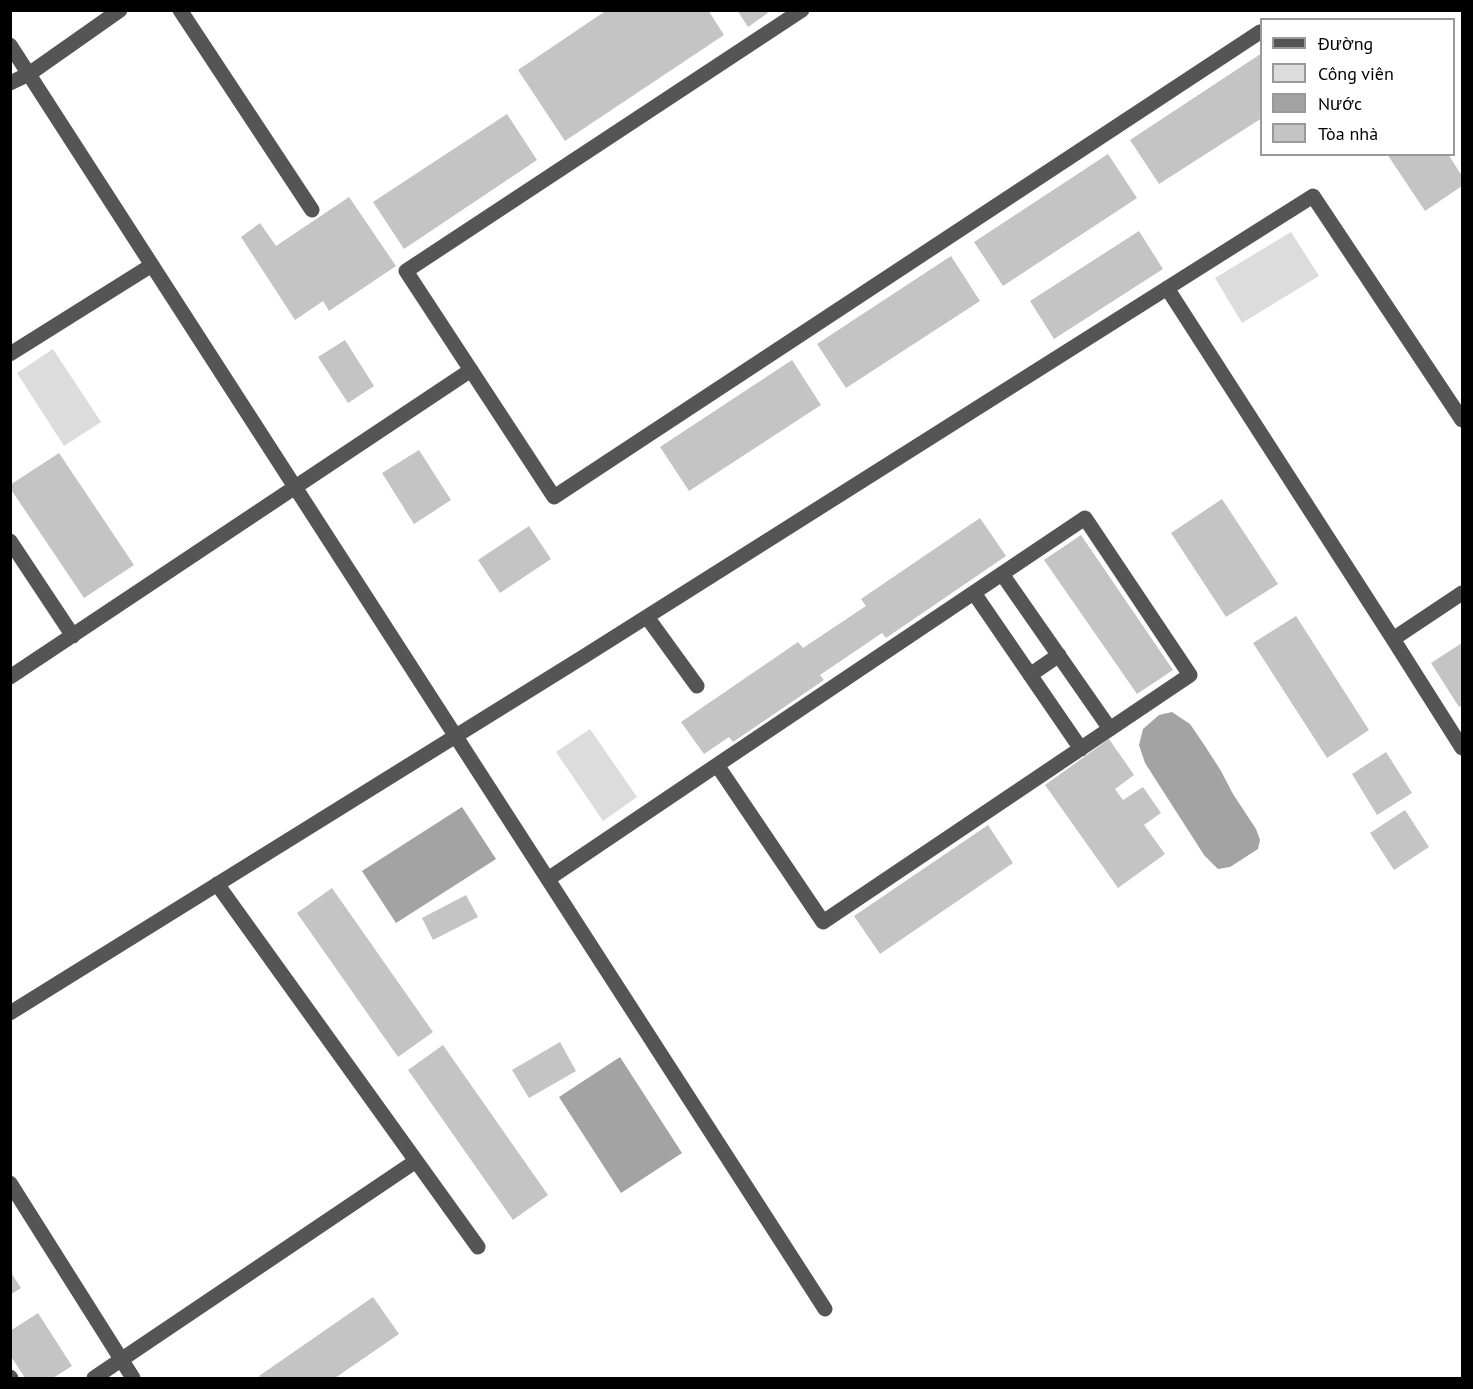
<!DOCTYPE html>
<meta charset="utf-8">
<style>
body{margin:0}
#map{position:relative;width:1473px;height:1389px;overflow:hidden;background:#fff;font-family:"PT Sans",sans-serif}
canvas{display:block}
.frame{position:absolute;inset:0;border:12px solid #000;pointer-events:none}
.legend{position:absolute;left:1260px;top:18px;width:195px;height:138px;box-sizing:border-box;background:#fff;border:2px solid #999;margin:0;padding:8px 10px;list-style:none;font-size:18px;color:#000}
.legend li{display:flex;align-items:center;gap:12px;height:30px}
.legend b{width:30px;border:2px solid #999}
</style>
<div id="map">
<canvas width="1473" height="1389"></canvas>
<div class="frame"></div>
<ul class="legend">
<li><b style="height:8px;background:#555"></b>Đường</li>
<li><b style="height:16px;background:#dcdcdc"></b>Công viên</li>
<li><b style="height:16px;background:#a3a3a3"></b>Nước</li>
<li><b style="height:16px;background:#c4c4c4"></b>Tòa nhà</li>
</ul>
</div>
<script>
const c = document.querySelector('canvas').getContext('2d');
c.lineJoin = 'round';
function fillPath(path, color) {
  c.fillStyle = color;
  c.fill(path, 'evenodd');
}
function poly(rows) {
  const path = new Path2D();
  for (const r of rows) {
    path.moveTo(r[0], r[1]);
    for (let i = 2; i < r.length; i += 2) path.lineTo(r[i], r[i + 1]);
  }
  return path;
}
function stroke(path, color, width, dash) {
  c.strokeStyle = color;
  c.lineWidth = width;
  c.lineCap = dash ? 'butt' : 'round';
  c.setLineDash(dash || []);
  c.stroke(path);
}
const green = poly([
 [1291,232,1319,276,1242,323,1215,278],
 [53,349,101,422,64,446,17,373],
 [590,729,637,797,603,821,556,752]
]);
const water = poly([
 [1172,712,1190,724,1205,746,1221,771,1233,794,1256,829,1260,840,1258,849,1230,867,1218,869,1204,855,1145,763,1139,745,1143,729,1159,715],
 [462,807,496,859,396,923,362,871],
 [620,1057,682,1153,621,1193,559,1097]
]);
const building = poly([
 [607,10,708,10,724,35,565,141,518,70],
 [737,10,772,10,748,27],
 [1262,53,1262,118,1159,184,1130,140],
 [507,114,537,160,404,249,373,202],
 [1108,154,1137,198,1003,286,974,242],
 [1387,154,1448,154,1462,176,1462,186,1425,211],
 [349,197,396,266,329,311,323,301,295,320,241,237,260,223,276,246],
 [1139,231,1163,269,1054,339,1030,301],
 [951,256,980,301,846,388,817,344],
 [345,340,374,386,348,403,318,357],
 [792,360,821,405,689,491,660,447],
 [419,450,451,500,414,524,382,473],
 [59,453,134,565,84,598,10,488,10,485],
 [1222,499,1278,584,1226,617,1171,533],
 [980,518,1006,556,886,638,882,633,820,675,824,680,733,742,729,737,704,754,681,722,798,642,803,648,866,606,861,599],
 [529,526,551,559,500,593,478,560],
 [1081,535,1173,670,1137,694,1044,560],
 [1296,616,1369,730,1327,758,1253,643],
 [1462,643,1462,705,1459,707,1431,663],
 [1109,739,1134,775,1115,789,1123,800,1143,787,1161,813,1144,825,1165,854,1118,888,1045,785],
 [1386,752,1412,793,1377,815,1352,774],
 [1405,810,1429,847,1394,870,1370,833],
 [988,825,1013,863,880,954,854,916],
 [332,888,433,1032,398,1057,297,913],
 [466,895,478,917,433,940,422,918],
 [560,1042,576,1071,529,1098,512,1070],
 [443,1045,548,1195,513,1220,408,1070],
 [10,1271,21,1288,10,1295],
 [373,1297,399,1334,335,1378,261,1378,259,1376],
 [38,1313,72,1366,53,1378,25,1378,10,1355,10,1331]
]);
const minor = poly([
 [180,10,312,210],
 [802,10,406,271,554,497,1260,32],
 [10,45,825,1309],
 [10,83,29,74,120,10],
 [1167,288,1393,639,1462,593],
 [10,354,152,265],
 [10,541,73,636],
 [1002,574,1110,729],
 [974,593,1081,749],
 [647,617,697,686],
 [1393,639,1462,748],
 [1030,675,1059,655],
 [10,677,471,370],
 [548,879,717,765,1085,518,1190,675,823,922,717,765],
 [217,884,478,1247],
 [10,1013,583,657,1313,196,1462,420],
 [10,1183,133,1378],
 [10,1377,11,1378],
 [94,1378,416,1161]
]);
fillPath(green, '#dcdcdc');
fillPath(water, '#a3a3a3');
fillPath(building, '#c4c4c4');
stroke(minor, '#555', 15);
</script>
